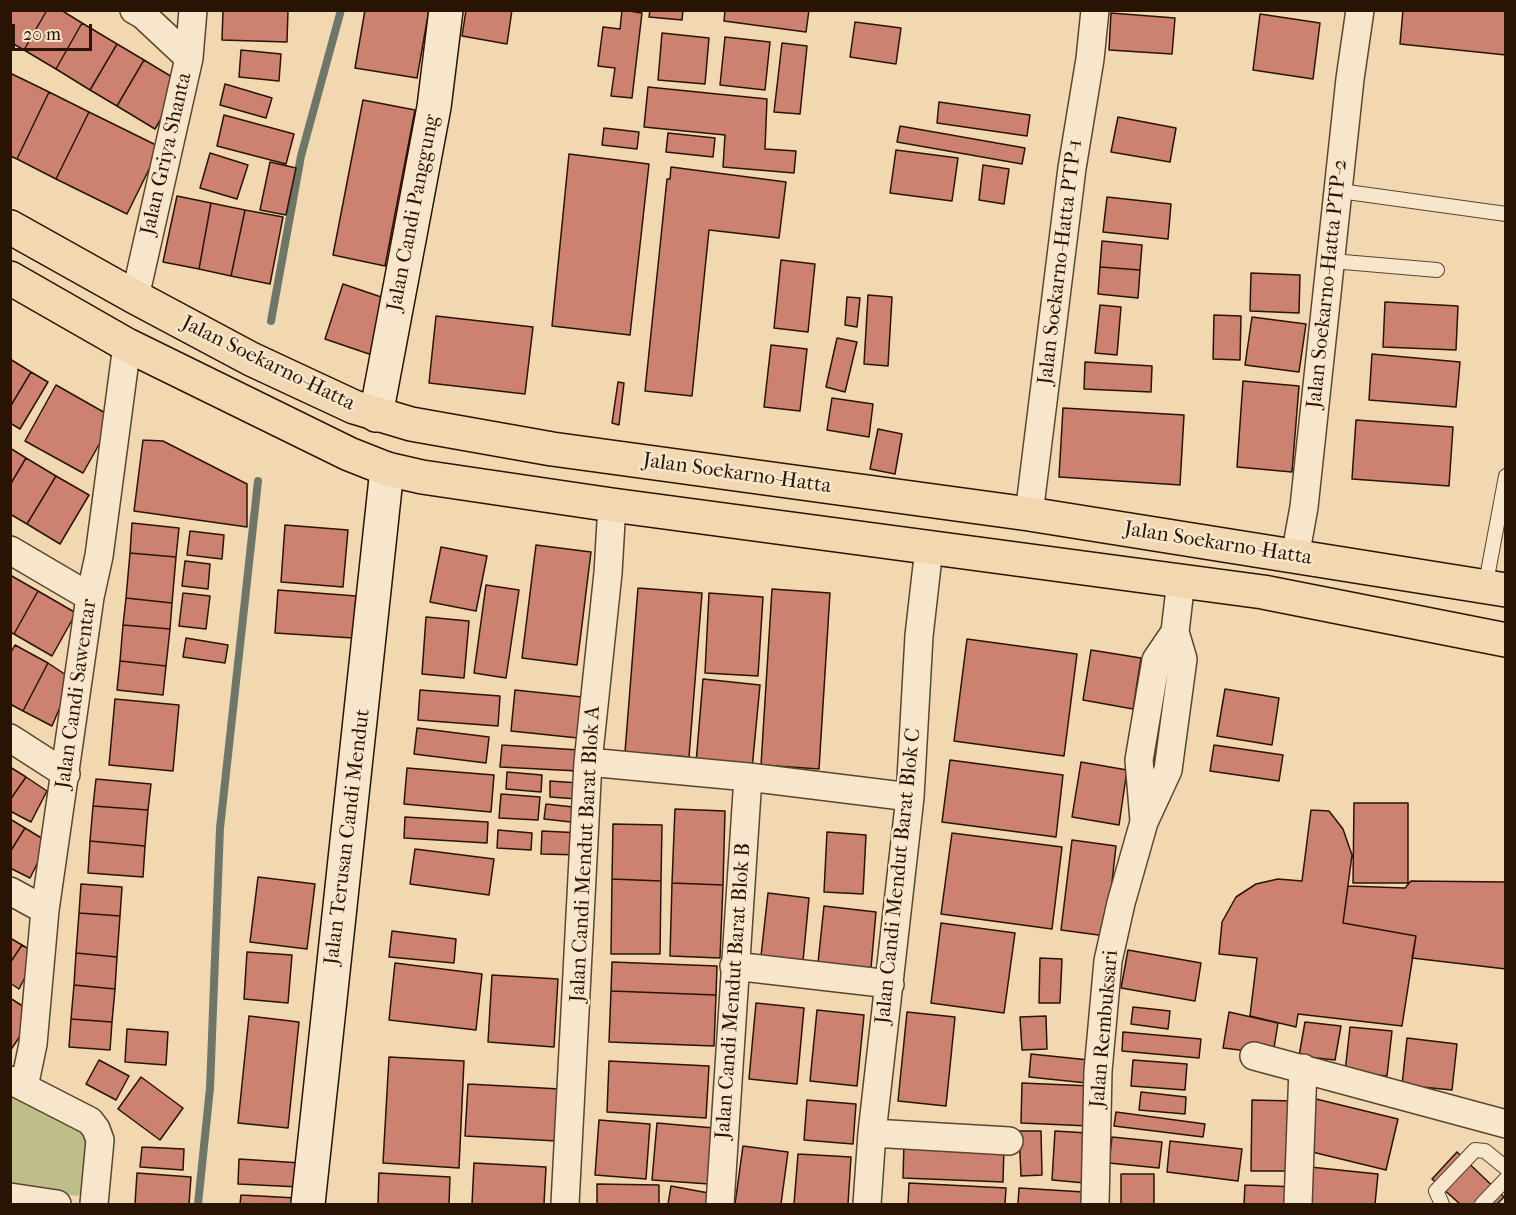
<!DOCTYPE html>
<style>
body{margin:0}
#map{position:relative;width:1516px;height:1215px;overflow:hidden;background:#f2d8b0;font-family:"IM FELL French Canon",serif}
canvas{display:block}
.frame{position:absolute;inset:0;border:12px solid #291403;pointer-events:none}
.scale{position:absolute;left:12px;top:24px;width:80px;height:27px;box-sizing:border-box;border:3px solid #291403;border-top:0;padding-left:8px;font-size:18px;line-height:21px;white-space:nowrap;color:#291403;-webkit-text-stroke:4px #f7e6cc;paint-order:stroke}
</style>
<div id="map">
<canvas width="1516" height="1215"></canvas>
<div class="frame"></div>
<div class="scale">20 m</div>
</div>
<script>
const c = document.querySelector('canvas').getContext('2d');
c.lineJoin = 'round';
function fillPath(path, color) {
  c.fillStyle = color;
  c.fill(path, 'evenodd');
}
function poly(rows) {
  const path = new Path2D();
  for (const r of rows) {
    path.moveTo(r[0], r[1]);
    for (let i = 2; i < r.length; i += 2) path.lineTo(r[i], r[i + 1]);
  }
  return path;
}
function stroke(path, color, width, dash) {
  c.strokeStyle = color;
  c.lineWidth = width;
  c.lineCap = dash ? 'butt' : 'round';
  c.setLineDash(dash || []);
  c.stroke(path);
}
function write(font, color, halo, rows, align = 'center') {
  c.font = font + ' "IM FELL French Canon",serif';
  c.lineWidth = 5;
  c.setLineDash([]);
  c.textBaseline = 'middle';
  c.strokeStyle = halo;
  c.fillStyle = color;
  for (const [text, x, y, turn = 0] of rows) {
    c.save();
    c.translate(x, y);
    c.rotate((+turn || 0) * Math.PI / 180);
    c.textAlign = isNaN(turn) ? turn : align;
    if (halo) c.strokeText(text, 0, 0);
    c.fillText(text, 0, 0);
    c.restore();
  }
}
const green = poly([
 [11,1093,81,1131,87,1138,83,1192,77,1196,11,1187]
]);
const stream = poly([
 [271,321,301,156,341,10],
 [198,1204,210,1088,220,828,258,481]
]);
const building = poly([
 [10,10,47,10,24,50,10,42,10,10],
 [47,10,61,10,82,23,56,69,24,50,47,10],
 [223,10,288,10,287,42,222,40,223,10],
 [365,10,429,10,417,78,355,68,365,10],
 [466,10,512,10,507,44,462,36,466,10],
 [622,10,642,13,632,98,611,96,615,68,598,66,603,27,620,29,622,10],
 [650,10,683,10,682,20,649,17,650,10],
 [725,10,809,10,806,32,724,21,725,10],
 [1403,10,1506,10,1506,55,1400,44,1403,10],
 [1111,13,1175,18,1172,54,1109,50,1111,13],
 [1260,14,1320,23,1313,79,1253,70,1260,14],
 [855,22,901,28,896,64,850,57,855,22],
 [82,23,117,44,90,90,56,69,82,23],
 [662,33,709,38,705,84,658,80,662,33],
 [725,37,770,42,765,90,720,85,725,37],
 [782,43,807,46,800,114,774,112,782,43],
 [117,44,144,60,117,106,90,90,117,44],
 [241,50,281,54,279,81,239,77,241,50],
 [144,60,182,83,155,129,117,106,144,60],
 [10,73,49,92,17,159,10,156,10,73],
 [225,84,272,98,266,118,220,105,225,84],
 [648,87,767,99,765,149,796,151,794,173,723,167,725,135,644,127,648,87],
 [49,92,89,112,56,179,17,159,49,92],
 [363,100,415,110,385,266,333,255,363,100],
 [939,102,1030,115,1027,136,937,123,939,102],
 [89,112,160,147,127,214,56,179,89,112],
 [224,115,294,134,286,164,217,146,224,115],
 [1118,117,1176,128,1170,162,1111,152,1118,117],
 [900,126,1025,148,1022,164,897,142,900,126],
 [604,128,639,132,637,149,602,145,604,128],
 [668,133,715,138,713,157,666,152,668,133],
 [896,150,958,158,952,201,890,193,896,150],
 [210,153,248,165,237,199,200,188,210,153],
 [569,154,649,164,630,335,552,326,569,154],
 [270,162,296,168,286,215,260,210,270,162],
 [983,165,1009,169,1004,204,979,200,983,165],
 [671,167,786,182,779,238,709,230,692,396,645,391,667,179,670,179,671,167],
 [177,196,211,203,199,269,163,262,177,196],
 [1107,197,1171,204,1168,239,1103,232,1107,197],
 [211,203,245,210,231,276,199,269,211,203],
 [245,210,283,217,270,284,231,276,245,210],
 [1102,241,1142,245,1140,270,1100,267,1102,241],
 [781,260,815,264,808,332,774,328,781,260],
 [1100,267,1140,270,1138,298,1098,294,1100,267],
 [1251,273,1300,275,1299,313,1250,311,1251,273],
 [343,284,390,300,372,355,325,339,343,284],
 [868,295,892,297,888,366,864,364,868,295],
 [847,297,860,298,857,327,845,325,847,297],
 [1385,302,1458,306,1456,350,1383,347,1385,302],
 [1100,305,1121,307,1117,355,1095,353,1100,305],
 [1214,315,1241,316,1240,360,1213,359,1214,315],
 [436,316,533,327,525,394,429,383,436,316],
 [1252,317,1306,324,1299,372,1245,365,1252,317],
 [837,338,857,342,845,392,826,387,837,338],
 [771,345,807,349,800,411,764,407,771,345],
 [1372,354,1460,362,1456,407,1369,400,1372,354],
 [10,359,31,372,10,407,10,359],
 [1085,362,1152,366,1151,392,1084,389,1085,362],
 [31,372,48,382,20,429,10,423,10,407,31,372],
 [1243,381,1299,386,1292,472,1237,467,1243,381],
 [618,382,624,383,619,425,612,423,618,382],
 [56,385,114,418,83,473,25,441,56,385],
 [832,398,873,404,869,437,827,430,832,398],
 [1063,408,1184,415,1180,485,1059,477,1063,408],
 [1356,420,1453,427,1449,486,1352,479,1356,420],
 [878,429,902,434,895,474,870,469,878,429],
 [143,440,163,441,247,484,247,527,134,511,143,440],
 [10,448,26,458,10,485,10,448],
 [26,458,56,476,27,524,10,514,10,485,26,458],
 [56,476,89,495,60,544,27,524,56,476],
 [132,523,179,528,176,557,130,553,132,523],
 [285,525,348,530,343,587,281,582,285,525],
 [190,531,224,535,222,559,187,555,190,531],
 [536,545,591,552,577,665,522,658,536,545],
 [441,547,487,556,476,611,430,602,441,547],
 [130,553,176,557,172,603,126,598,130,553],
 [185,561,210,564,208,589,182,586,185,561],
 [10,575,38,591,14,634,10,632,10,575],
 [486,585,519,590,506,678,474,673,486,585],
 [638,588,702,593,689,757,625,752,638,588],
 [772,589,830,593,819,769,761,765,772,589],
 [278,590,356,596,353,638,275,633,278,590],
 [38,591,76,613,52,656,14,634,38,591],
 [183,593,210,596,206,629,179,626,183,593],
 [709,593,763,597,758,676,705,673,709,593],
 [126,598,172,603,170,629,123,625,126,598],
 [426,617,469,621,464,678,422,674,426,617],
 [123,625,170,629,166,666,120,661,123,625],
 [186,638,228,645,225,663,183,657,186,638],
 [967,639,1077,654,1064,756,954,741,967,639],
 [15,645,48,663,23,711,10,704,10,654,15,645],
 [1091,650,1141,658,1133,709,1083,700,1091,650],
 [120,661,166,666,163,695,117,690,120,661],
 [48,663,72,679,52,726,23,711,48,663],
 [703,679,760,685,752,769,696,763,703,679],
 [1225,689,1279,698,1272,745,1217,736,1225,689],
 [420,690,500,696,498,726,418,720,420,690],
 [515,690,582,697,578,738,511,731,515,690],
 [115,699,179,705,173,771,109,765,115,699],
 [417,728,489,737,486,763,414,754,417,728],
 [502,745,579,750,578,771,500,767,502,745],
 [1214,745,1283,755,1279,781,1210,771,1214,745],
 [950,760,1063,775,1056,837,942,822,950,760],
 [1081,762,1127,770,1119,825,1072,817,1081,762],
 [10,767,26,777,10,800,10,767],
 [407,768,494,775,491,812,404,804,407,768],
 [507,772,542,775,541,792,506,789,507,772],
 [26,777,47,791,31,822,10,811,10,800,26,777],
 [96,779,151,784,148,810,93,806,96,779],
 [550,781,579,783,577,799,550,797,550,781],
 [501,794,540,797,538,820,499,818,501,794],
 [1354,803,1408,803,1408,883,1353,883,1354,803],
 [546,804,582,808,580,823,544,819,546,804],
 [93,806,148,810,145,846,90,841,93,806],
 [675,809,725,811,723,885,672,883,675,809],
 [1311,810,1329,811,1343,829,1352,855,1343,923,1416,936,1402,1026,1298,1014,1296,1027,1250,1016,1257,958,1219,954,1222,922,1236,897,1256,884,1278,879,1302,881,1311,810],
 [405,817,488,822,487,843,404,838,405,817],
 [10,819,25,828,10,852,10,819],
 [613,824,662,825,661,881,612,879,613,824],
 [25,828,48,842,30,878,10,868,10,852,25,828],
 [498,830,532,833,531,850,497,848,498,830],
 [542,831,582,833,581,855,541,854,542,831],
 [827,832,866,835,863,894,824,892,827,832],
 [952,833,1062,847,1052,929,941,914,952,833],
 [1072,840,1116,846,1106,936,1061,930,1072,840],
 [90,841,145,846,143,877,88,873,90,841],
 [415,849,494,859,489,895,410,884,415,849],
 [258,877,315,884,307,949,250,942,258,877],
 [612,879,661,881,660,954,611,954,612,879],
 [1411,881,1506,882,1506,969,1412,958,1416,936,1343,923,1348,886,1405,888,1411,881],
 [672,883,723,885,720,958,670,956,672,883],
 [81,884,122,887,120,916,79,913,81,884],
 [768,893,809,898,803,961,761,956,768,893],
 [824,906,876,912,871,968,818,963,824,906],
 [79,913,120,916,117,957,76,953,79,913],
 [941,923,1015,933,1004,1013,931,1003,941,923],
 [392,931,456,939,454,963,389,957,392,931],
 [10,938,22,945,10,963,10,938],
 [22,945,37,954,19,989,10,983,10,963,22,945],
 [1128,950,1201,963,1195,1001,1121,988,1128,950],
 [247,952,292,955,288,1003,244,999,247,952],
 [76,953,117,957,115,989,74,985,76,953],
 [1040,958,1062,959,1060,1003,1039,1003,1040,958],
 [612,962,717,966,716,995,611,991,612,962],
 [395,963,482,974,476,1030,389,1020,395,963],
 [492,975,558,979,554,1047,488,1042,492,975],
 [74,985,115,989,112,1022,71,1019,74,985],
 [611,991,716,995,714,1046,609,1042,611,991],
 [10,998,35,1014,10,1051,10,998],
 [756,1003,804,1008,797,1084,749,1079,756,1003],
 [1133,1007,1170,1011,1168,1029,1131,1024,1133,1007],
 [817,1010,864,1015,857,1086,810,1081,817,1010],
 [907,1012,955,1017,946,1106,898,1101,907,1012],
 [1229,1012,1278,1023,1273,1054,1223,1048,1229,1012],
 [249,1016,299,1022,288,1128,238,1123,249,1016],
 [1046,1016,1047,1049,1022,1050,1020,1017,1046,1016],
 [71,1019,112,1022,110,1050,69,1047,71,1019],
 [1305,1022,1341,1026,1335,1060,1299,1056,1305,1022],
 [1350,1027,1392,1031,1387,1076,1345,1072,1350,1027],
 [127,1029,168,1032,166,1065,125,1062,127,1029],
 [1123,1032,1201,1039,1199,1058,1122,1051,1123,1032],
 [1407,1038,1457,1044,1452,1090,1402,1085,1407,1038],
 [1031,1054,1089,1060,1087,1083,1029,1077,1031,1054],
 [389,1057,464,1061,459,1168,383,1163,389,1057],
 [99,1060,129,1076,116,1100,86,1084,99,1060],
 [1133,1060,1187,1064,1185,1090,1131,1086,1133,1060],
 [609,1061,709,1066,706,1118,607,1112,609,1061],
 [141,1077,183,1108,160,1140,118,1109,141,1077],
 [1022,1083,1091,1086,1089,1126,1021,1123,1022,1083],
 [468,1084,560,1089,557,1141,465,1136,468,1084],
 [1141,1092,1186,1097,1185,1114,1139,1110,1141,1092],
 [1316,1099,1398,1119,1386,1170,1304,1150,1316,1099],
 [807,1100,856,1104,853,1144,804,1140,807,1100],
 [1252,1100,1293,1101,1292,1171,1251,1171,1252,1100],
 [1116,1112,1205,1124,1203,1137,1114,1126,1116,1112],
 [599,1120,650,1124,646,1179,595,1175,599,1120],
 [657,1123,714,1128,709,1184,652,1180,657,1123],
 [1019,1131,1041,1131,1042,1175,1021,1176,1019,1131],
 [1055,1131,1088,1133,1085,1183,1052,1180,1055,1131],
 [1112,1137,1162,1142,1159,1168,1109,1163,1112,1137],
 [1170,1141,1242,1149,1238,1181,1167,1172,1170,1141],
 [904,1142,1004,1146,1003,1182,903,1178,904,1142],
 [743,1146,788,1152,781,1204,735,1204,743,1146],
 [142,1147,184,1149,183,1170,140,1167,142,1147],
 [1457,1152,1504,1197,1497,1204,1460,1204,1432,1179,1457,1152],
 [798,1154,851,1157,848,1204,794,1204,798,1154],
 [239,1159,301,1163,299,1187,238,1184,239,1159],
 [474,1163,546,1167,544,1204,472,1204,474,1163],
 [1310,1167,1378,1174,1375,1204,1307,1204,1310,1167],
 [137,1173,191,1177,189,1204,135,1204,137,1173],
 [379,1173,450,1177,449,1204,378,1204,379,1173],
 [1121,1174,1154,1174,1154,1204,1121,1204,1121,1174],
 [909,1183,1006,1188,1005,1204,908,1204,909,1183],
 [597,1184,659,1185,659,1204,597,1204,597,1184],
 [1245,1185,1297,1187,1297,1204,1244,1204,1245,1185],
 [671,1186,714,1194,712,1204,668,1204,671,1186],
 [1019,1188,1084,1192,1083,1204,1018,1204,1019,1188],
 [241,1195,296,1198,295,1204,240,1204,241,1195]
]);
const lane = poly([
 [1340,191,1506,214],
 [1332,261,1437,270],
 [1485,588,1506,476],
 [1442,1204,1436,1191,1475,1150,1485,1151,1506,1168],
 [1482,1204,1506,1179]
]);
const street = poly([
 [134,10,143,15,189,58],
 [135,297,189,58,193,10],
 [1029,514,1072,168,1090,59,1095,10],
 [10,550,90,597],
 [1295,557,1304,507,1350,79,1360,10],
 [10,738,66,774],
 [588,762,748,777,910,797],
 [1144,821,1139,760,1156,660,1175,632],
 [10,891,45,910],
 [734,966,890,984],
 [1254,1056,1506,1124],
 [10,1080,90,1121,96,1129,100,1140,94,1204],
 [24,1087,33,1044,45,910,90,597,99,556,127,345],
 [872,1133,1009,1141],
 [10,1197,57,1204],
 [565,1204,588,762,608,573,612,505],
 [720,1204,748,777],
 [867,1204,872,1133,910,797,919,636,929,548],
 [1095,1204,1098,1071,1108,961,1121,903,1144,822,1168,770,1183,659,1175,632,1181,580],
 [1298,1204,1303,1068]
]);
const secondary = poly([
 [376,415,434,107,446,10],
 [308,1204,387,469]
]);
const primary = poly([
 [10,227,135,297,251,359,354,407,411,424,552,449,1029,514,1506,590],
 [10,278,127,345,349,454,387,469,422,477,612,505,1263,592,1506,640]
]);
const streetNames = [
 ["Jalan Griya Shanta",167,154,-77],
 ["Jalan Candi Panggung",414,213,-79],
 ["Jalan Soekarno-Hatta PTP-1",1061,262,-83],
 ["Jalan Soekarno-Hatta PTP-2",1328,284,-84],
 ["Jalan Soekarno-Hatta",268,364,26],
 ["Jalan Soekarno-Hatta",737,474,8],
 ["Jalan Soekarno-Hatta",1218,544,9],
 ["Jalan Candi Sawentar",77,694,-82],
 ["Jalan Terusan Candi Mendut",348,837,-83],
 ["Jalan Candi Mendut Barat Blok A",586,854,-87],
 ["Jalan Candi Mendut Barat Blok C",899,876,-84],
 ["Jalan Candi Mendut Barat Blok B",734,991,-86],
 ["Jalan Rembuksari",1105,1029,-85]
];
fillPath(green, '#bebe88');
stroke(stream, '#6d7769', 8);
fillPath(building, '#cd8271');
stroke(building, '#291403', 1.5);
stroke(lane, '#5b452e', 16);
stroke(street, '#5b452e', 30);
stroke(secondary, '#291403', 36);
stroke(primary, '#291403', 36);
stroke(lane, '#f7e6cc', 14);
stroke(street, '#f7e6cc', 27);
stroke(secondary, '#f7e6cc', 33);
stroke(primary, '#f2d8b0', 33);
write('21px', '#291403', '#f7e6cc', streetNames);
</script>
